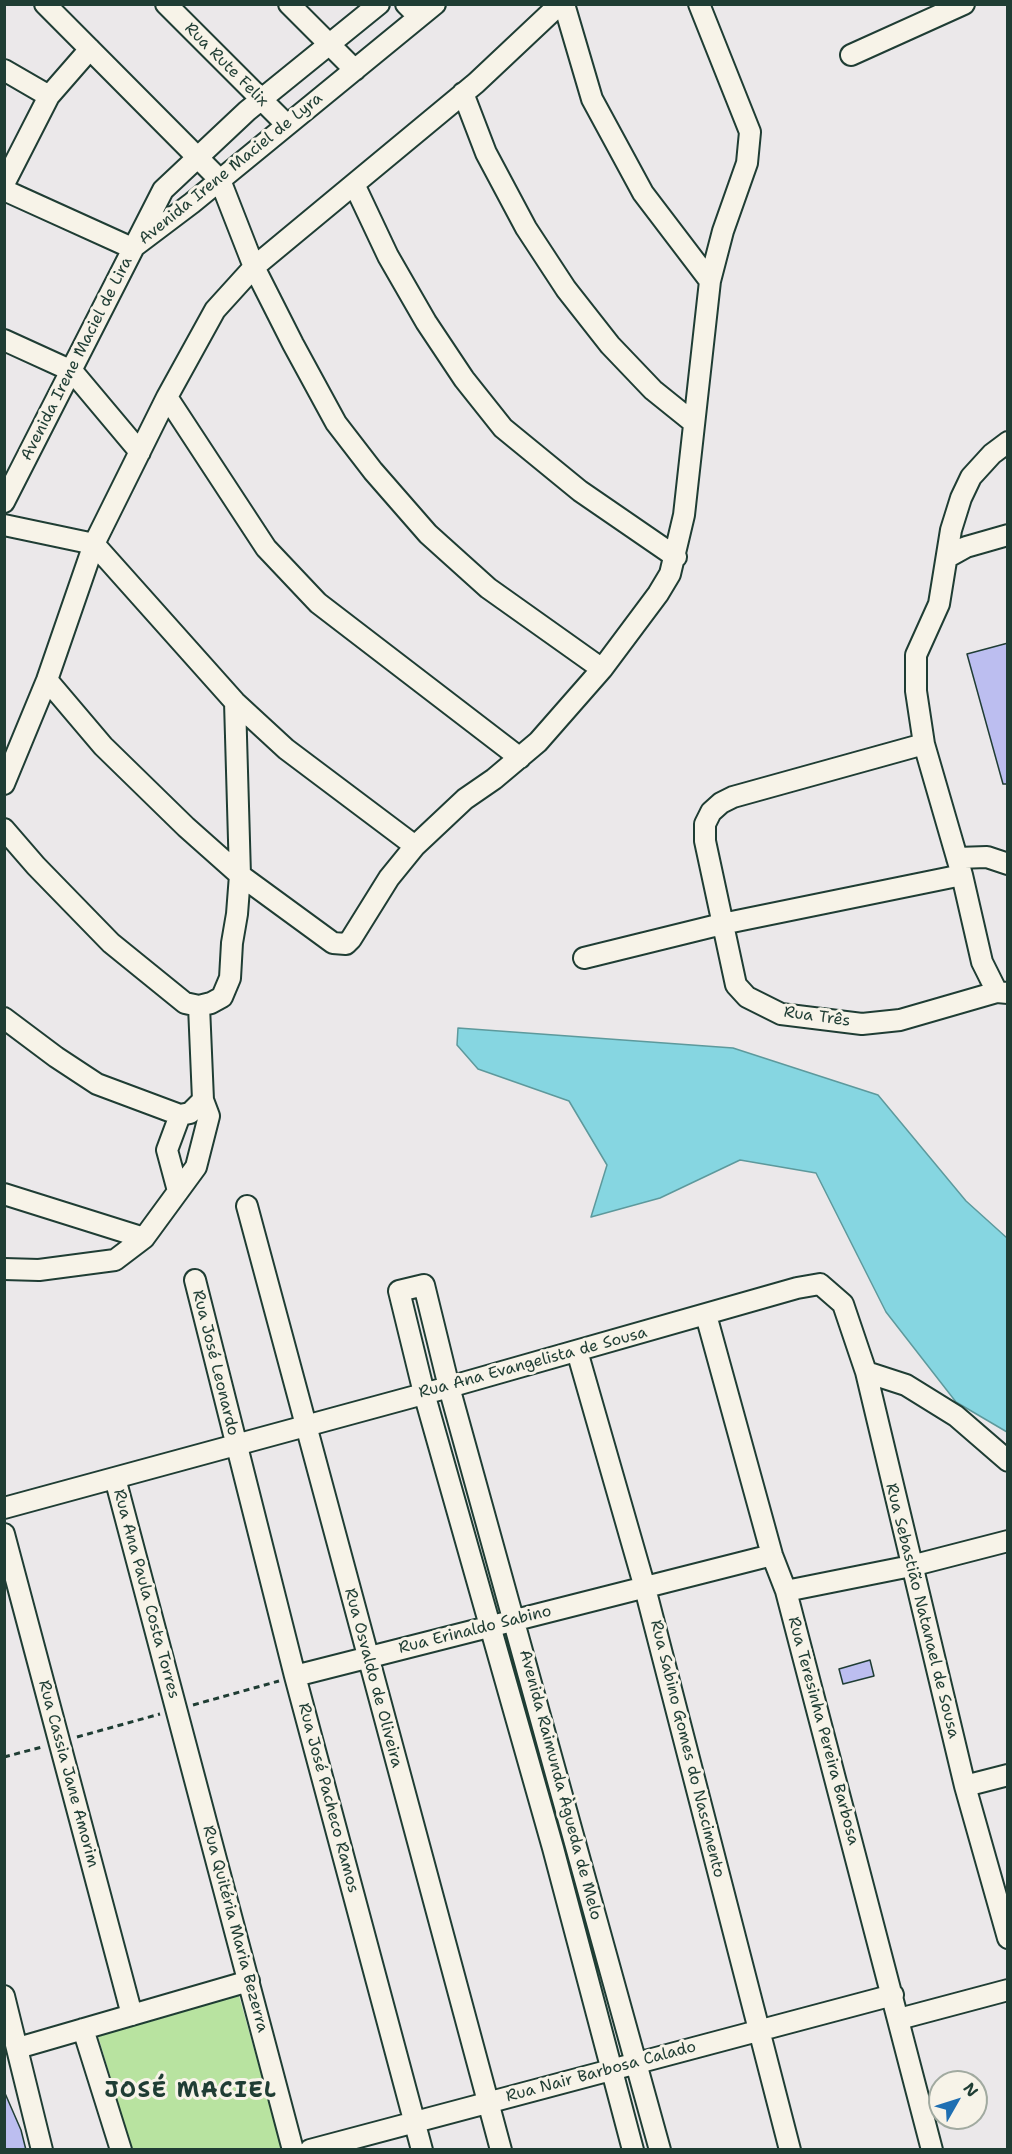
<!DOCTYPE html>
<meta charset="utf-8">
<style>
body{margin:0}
#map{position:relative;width:1012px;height:2154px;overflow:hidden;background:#ebe8ea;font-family:"Shantell Sans",sans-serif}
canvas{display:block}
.frame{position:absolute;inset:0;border:6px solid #1f3d34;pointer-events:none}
.north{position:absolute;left:928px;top:2070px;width:60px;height:60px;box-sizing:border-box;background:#f7f3e8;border:2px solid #a1aaa0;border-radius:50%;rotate:51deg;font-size:16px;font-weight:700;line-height:24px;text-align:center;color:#1f3d34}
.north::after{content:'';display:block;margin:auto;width:21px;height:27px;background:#1f6fb2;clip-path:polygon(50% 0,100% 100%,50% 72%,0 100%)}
</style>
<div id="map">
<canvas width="1012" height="2154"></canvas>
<div class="frame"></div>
<div class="north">N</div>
</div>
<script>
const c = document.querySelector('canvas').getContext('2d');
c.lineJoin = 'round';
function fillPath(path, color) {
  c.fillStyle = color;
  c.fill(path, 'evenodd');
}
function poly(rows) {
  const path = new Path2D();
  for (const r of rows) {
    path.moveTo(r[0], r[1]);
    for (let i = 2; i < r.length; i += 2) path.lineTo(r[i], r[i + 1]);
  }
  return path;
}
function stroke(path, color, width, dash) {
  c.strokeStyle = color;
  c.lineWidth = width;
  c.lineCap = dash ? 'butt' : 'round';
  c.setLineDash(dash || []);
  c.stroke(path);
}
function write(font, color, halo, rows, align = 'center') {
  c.font = font + ' "Shantell Sans",sans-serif';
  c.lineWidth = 6;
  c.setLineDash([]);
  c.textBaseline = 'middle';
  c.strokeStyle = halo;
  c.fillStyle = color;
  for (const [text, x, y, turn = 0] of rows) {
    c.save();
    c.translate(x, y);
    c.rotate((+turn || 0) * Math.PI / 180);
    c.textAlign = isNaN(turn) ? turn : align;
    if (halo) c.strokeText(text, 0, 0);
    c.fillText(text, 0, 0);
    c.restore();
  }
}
const green = poly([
 [238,1992,282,2149,132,2149,98,2036]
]);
const water = poly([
 [458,1028,733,1048,878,1095,966,1201,1007,1238,1007,1432,956,1402,886,1312,816,1173,740,1160,660,1198,591,1217,607,1165,569,1101,478,1069,457,1045,458,1028]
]);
const building = poly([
 [1008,643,1008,784,1003,784,967,654,1008,643],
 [870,1660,874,1676,843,1684,839,1669,870,1660],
 [4,2091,21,2130,26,2150,4,2150,4,2091]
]);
const path = poly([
 [193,1705,279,1681],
 [77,1737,160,1714],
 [4,1757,42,1747]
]);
const minor = poly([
 [45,4,220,180,254,267,293,344,336,423,373,471,428,534,488,588,602,669],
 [166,4,287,125],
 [289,4,355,70],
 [406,4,419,17],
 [564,4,592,99,643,193,710,281],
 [851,55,964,4],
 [4,70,49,96],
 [463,93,486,153,526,228,566,289,610,345,653,390,694,423],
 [4,184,49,96,90,49],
 [354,184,388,256,426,322,464,379,503,428,580,491,676,557],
 [4,190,132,248],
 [135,246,192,203,435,4],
 [4,340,72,371,140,452],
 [167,397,266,548,318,603,520,758],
 [4,502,163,190,247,111,379,4],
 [4,525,94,544,235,702,286,749,415,846],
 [948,557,966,547,1008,535],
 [47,680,103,746,186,827,240,875,333,943,346,944,351,939,389,878,415,846,465,799,494,779,538,742,602,669,658,594,670,574,684,515,710,281,723,231,747,163,750,132,699,4],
 [924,744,733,797,721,803,711,812,705,824,705,841,736,985,747,997,781,1014,862,1024,900,1020,997,992,1008,993],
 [4,784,47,680,94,544,167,397,215,310,254,267,476,83,560,4],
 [4,829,36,866,111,943,185,1003,199,1006,211,1003,222,997,230,978,232,943,237,914,240,875,235,702],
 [957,858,987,857,1008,864],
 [584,958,722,924,962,875],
 [997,992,982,962,962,875,924,744,916,691,916,655,939,604,951,530,961,498,971,477,992,454,1008,442],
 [4,1018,56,1057,97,1084,180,1115,190,1113,203,1100,199,1006],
 [178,1191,167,1150,180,1115],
 [4,1194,144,1238],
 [247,1206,501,2150],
 [4,1269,39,1270,115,1260,144,1238,196,1167,209,1116,203,1100],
 [195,1280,295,1676,422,2150],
 [706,1315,772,1555,786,1591,932,2150],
 [577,1351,645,1588,790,2150],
 [866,1372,906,1385,956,1416,1008,1461],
 [115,1478,293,2150],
 [4,1508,449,1387,797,1288,820,1284,843,1304,866,1372,965,1786,1008,1938],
 [4,1534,132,2015],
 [786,1591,911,1566,1008,1541],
 [295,1676,772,1555],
 [965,1786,1008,1775],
 [4,1996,42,2150],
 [899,2019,1008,1990],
 [83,2029,121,2150],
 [18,2048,249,1981],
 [310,2150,893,1995],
 [633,2150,553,1848,424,1393,399,1291,424,1285,449,1387,660,2150]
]);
const streetNames = [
 ["Rua Rute Felix",226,65,45],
 ["Avenida Irene Maciel de Lyra",231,169,-39],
 ["Avenida Irene Maciel de Lira",77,359,-63],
 ["Rua Três",817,1017,8],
 ["Rua José Leonardo",215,1363,76],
 ["Rua Ana Evangelista de Sousa",533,1363,-15],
 ["Rua Ana Paula Costa Torres",146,1594,75],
 ["Rua Sebastião Natanael de Sousa",922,1611,76],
 ["Rua Erinaldo Sabino",475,1630,-14],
 ["Rua Osvaldo de Oliveira",373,1678,75],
 ["Rua Teresinha Pereira Barbosa",823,1731,75],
 ["Rua Sabino Gomes do Nascimento",687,1749,76],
 ["Rua Cassia Jane Amorim",68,1774,75],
 ["Avenida Raimunda Àgueda de Melo",560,1785,75],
 ["Rua José Pacheco Ramos",328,1798,75],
 ["Rua Quitéria Maria Bezerra",235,1929,75],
 ["Rua Nair Barbosa Calado",601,2072,-15]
];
const districtNames = [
 ["JOSÉ MACIEL",191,2091]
];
fillPath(green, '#b8e3a0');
fillPath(water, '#86d6e1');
stroke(water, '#5d999c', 1.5);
fillPath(building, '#bcbef0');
stroke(building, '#1f3d34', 1.5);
stroke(minor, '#1f3d34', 24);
stroke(path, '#1f3d34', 3, [6, 4.5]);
stroke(minor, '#f7f3e8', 20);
write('16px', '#1f3d34', '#f7f3e8', streetNames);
c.letterSpacing = '1.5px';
write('bold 22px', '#1f3d34', '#f7f3e8', districtNames);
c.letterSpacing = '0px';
</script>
